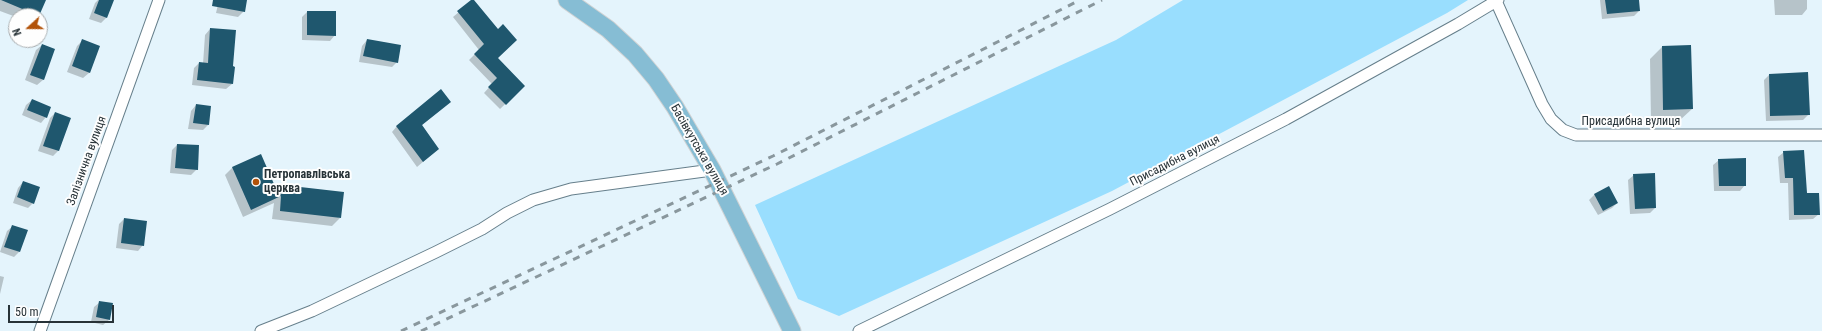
<!DOCTYPE html>
<meta charset="utf-8">
<style>
body{margin:0}
#map{position:relative;width:1822px;height:331px;overflow:hidden;background:#e4f4fc;font-family:"Roboto Condensed",sans-serif}
canvas{display:block}
.north{position:absolute;left:8px;top:8px;width:40px;height:40px;box-sizing:border-box;background:#fefefe;border:1px solid #a8acae;border-radius:50%;rotate:249deg;font-size:11px;font-weight:700;line-height:16px;text-align:center;color:#273237}
.north::after{content:'';display:block;margin:auto;width:14px;height:18px;background:#b25208;clip-path:polygon(50% 0,100% 100%,50% 72%,0 100%)}
.scale{position:absolute;left:8px;top:305px;width:106px;height:18px;box-sizing:border-box;border:2px solid #273237;border-top:0;padding-left:5px;font-size:12px;line-height:14px;white-space:nowrap;color:#273237;-webkit-text-stroke:3px #fefefe;paint-order:stroke}
</style>
<div id="map">
<canvas width="1822" height="331"></canvas>
<div class="north">N</div>
<div class="scale">50 m</div>
</div>
<script>
const c = document.querySelector('canvas').getContext('2d');
c.lineJoin = 'round';
function fillPath(path, color) {
  c.fillStyle = color;
  c.fill(path, 'evenodd');
}
function poly(rows) {
  const path = new Path2D();
  for (const r of rows) {
    path.moveTo(r[0], r[1]);
    for (let i = 2; i < r.length; i += 2) path.lineTo(r[i], r[i + 1]);
  }
  return path;
}
function stroke(path, color, width, dash) {
  c.strokeStyle = color;
  c.lineWidth = width;
  c.lineCap = dash ? 'butt' : 'round';
  c.setLineDash(dash || []);
  c.stroke(path);
}
function write(font, color, halo, rows, align = 'center') {
  c.font = font + ' "Roboto Condensed",sans-serif';
  c.lineWidth = 4;
  c.setLineDash([]);
  c.textBaseline = 'middle';
  c.strokeStyle = halo;
  c.fillStyle = color;
  for (const [text, x, y, turn = 0] of rows) {
    c.save();
    c.translate(x, y);
    c.rotate((+turn || 0) * Math.PI / 180);
    c.textAlign = isNaN(turn) ? turn : align;
    if (halo) c.strokeText(text, 0, 0);
    c.fillText(text, 0, 0);
    c.restore();
  }
}
const green = poly([
 [1183,0,1468,0,1447,13,1112,191,839,316,798,299,755,205,1116,40]
]);
const shadow = poly([
 [0,0,45,0,38,16,16,17,0,11],
 [98,0,112,2,106,18,101,23,89,19,95,3],
 [219,0,246,0,244,11,238,17,216,13],
 [473,0,497,58,524,86,500,109,484,93,492,84,469,60,479,50,453,17],
 [1600,0,1638,0,1639,11,1634,16,1602,19],
 [1774,0,1807,0,1807,9,1802,15,1775,15],
 [307,12,335,35,330,41,302,40,302,17],
 [210,29,232,84,226,89,192,85,194,68,199,63,203,64,205,35],
 [83,40,99,47,89,73,83,78,67,72,77,46],
 [367,40,397,62,392,67,359,62,362,46],
 [42,45,54,50,43,80,37,85,25,80,36,50],
 [1690,46,1692,109,1679,121,1651,122,1650,59,1662,47],
 [1769,75,1809,114,1803,120,1766,121,1764,80],
 [32,100,46,117,41,123,22,115,26,105],
 [450,102,422,125,438,149,417,167,392,132,397,126],
 [196,105,210,107,208,125,203,130,188,129,191,111],
 [55,113,58,151,53,156,38,151,50,118],
 [177,145,197,169,191,175,170,173,172,150],
 [1784,152,1819,214,1813,219,1789,220,1788,183,1780,183,1778,157],
 [1719,160,1745,185,1740,191,1714,191,1713,165],
 [233,167,274,185,340,218,332,226,272,219,274,203,243,217,225,175],
 [1634,175,1655,208,1650,213,1630,214,1628,180],
 [23,182,33,203,28,208,13,203,18,188],
 [1595,194,1617,203,1612,208,1598,215,1589,200],
 [124,219,143,245,138,251,116,248,119,224],
 [13,226,19,252,14,257,0,252,7,231],
 [0,276,4,277,0,294],
 [100,302,109,320,103,325,91,322,94,307]
]);
const building = poly([
 [1,0,46,0,39,16],
 [99,0,114,0,107,18,94,13],
 [213,0,247,0,245,12,212,6],
 [471,0,474,0,498,29,503,24,517,40,498,58,525,86,506,105,488,87,497,78,474,54,484,44,457,11],
 [1605,0,1639,0,1640,11,1607,14],
 [307,11,336,11,336,36,307,35],
 [210,28,236,30,233,66,235,67,233,84,197,80,199,62,208,63],
 [82,39,100,46,90,73,72,66],
 [367,39,401,45,398,63,363,56],
 [42,44,55,49,44,80,30,75],
 [1691,45,1693,109,1663,110,1662,46],
 [1808,72,1810,115,1770,116,1769,74],
 [441,89,451,102,422,125,439,149,423,162,396,126],
 [32,99,51,107,47,118,27,110],
 [196,104,211,106,209,125,193,123],
 [55,112,71,118,59,151,43,146],
 [177,144,199,145,198,170,175,168],
 [1804,150,1807,193,1819,193,1820,215,1794,215,1793,178,1785,178,1783,151],
 [261,154,274,184,344,192,341,218,280,211,281,196,251,210,232,167],
 [1746,158,1746,186,1719,186,1718,159],
 [1655,173,1656,208,1635,209,1633,174],
 [23,181,40,187,34,204,17,197],
 [1609,186,1618,203,1603,211,1594,194],
 [124,218,147,221,144,246,121,243],
 [12,225,28,230,20,252,4,247],
 [99,301,113,303,110,320,96,317]
]);
const minor = poly([
 [1496,1,1542,104,1551,119,1563,130,1576,135,1822,135],
 [40,331,159,0],
 [261,331,312,311,436,252,482,229,507,213,533,200,571,189,712,170],
 [859,331,1110,209,1286,119,1458,24,1498,0]
]);
const primary = poly([
 [567,0,608,29,635,54,656,79,675,107,712,170,792,331]
]);
const rail = poly([
 [401,331,773,156,1080,0],
 [421,331,777,164,1102,0]
]);
const markers = [
 [256,182,4,"#b25208"]
];
const streetNames = [
 ["Присадибна вулиця",1631,122],
 ["Басівкутська вулиця",699,150,60],
 ["Залізнична вулиця",87,161,-70],
 ["Присадибна вулиця",1175,161,-27]
];
const poiNames = [
 ["Петропавлівська",264,175],
 ["церква",264,189]
];
fillPath(green, '#99defe');
fillPath(shadow, '#0003');
fillPath(building, '#1f576e');
stroke(minor, '#667f8b', 13);
stroke(primary, '#cfd2d3', 19);
stroke(minor, '#fff', 11);
stroke(primary, '#86bdd4', 17);
stroke(rail, '#89979d', 3, [7, 7]);
for (const [x, y, r, color] of markers) {
  const dot = new Path2D();
  dot.arc(x, y, r, 0, 2 * Math.PI);
  c.fillStyle = color;
  c.fill(dot);
  stroke(dot, '#fefefe', 1.5);
}
write('12px', '#273237', '#fefefe', streetNames);
write('bold 12px', '#273237', '#fefefe', poiNames, 'left');
</script>
